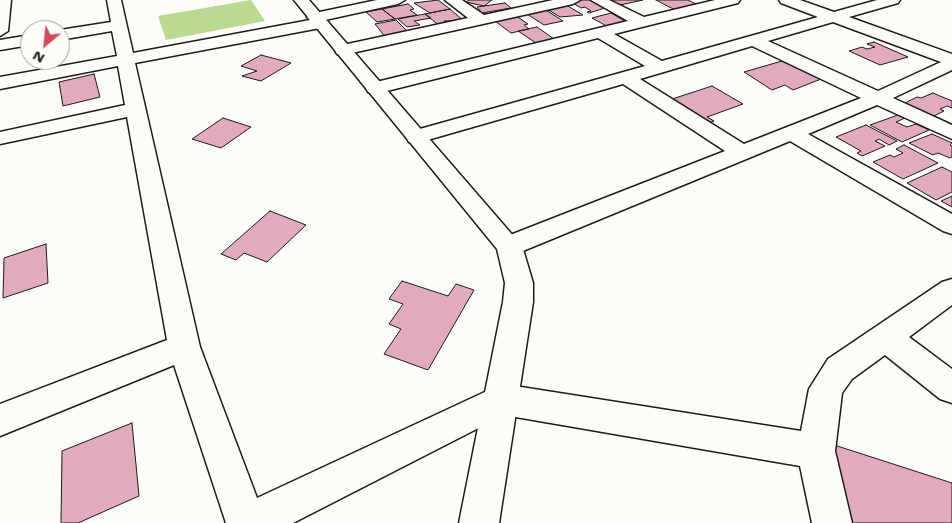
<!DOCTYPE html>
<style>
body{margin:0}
#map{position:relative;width:952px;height:523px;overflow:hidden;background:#fdfcf7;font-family:"Shantell Sans",sans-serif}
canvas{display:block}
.north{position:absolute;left:20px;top:20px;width:50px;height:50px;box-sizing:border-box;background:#fdfcf7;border:1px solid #a3a29f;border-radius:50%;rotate:208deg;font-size:14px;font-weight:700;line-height:20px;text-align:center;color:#1c1c1c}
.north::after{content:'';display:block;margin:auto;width:18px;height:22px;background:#d1495b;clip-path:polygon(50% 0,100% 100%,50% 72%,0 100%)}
</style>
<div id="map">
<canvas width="952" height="523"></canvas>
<div class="north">N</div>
</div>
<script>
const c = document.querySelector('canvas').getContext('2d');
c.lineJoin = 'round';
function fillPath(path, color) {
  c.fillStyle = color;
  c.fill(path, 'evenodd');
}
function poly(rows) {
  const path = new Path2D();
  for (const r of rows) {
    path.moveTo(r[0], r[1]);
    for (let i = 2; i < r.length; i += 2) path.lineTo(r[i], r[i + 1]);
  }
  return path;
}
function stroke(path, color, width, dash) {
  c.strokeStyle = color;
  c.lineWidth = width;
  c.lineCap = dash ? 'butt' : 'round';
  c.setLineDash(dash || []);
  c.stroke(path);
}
const green = poly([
 [251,0,265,21,166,40,158,16]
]);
const building = poly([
 [438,0,450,9,430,13,414,3,438,0],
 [469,0,492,0,484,6,466,2,469,0],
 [582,0,596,0,608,7,589,13,587,12,591,11,585,7,581,8,571,2,582,0],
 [610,0,643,0,620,5,610,0],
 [656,0,688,0,700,6,677,11,656,0],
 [505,3,511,8,482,13,477,7,505,3],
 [408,4,414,9,410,10,417,15,395,19,382,9,408,4],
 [566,5,583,15,560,17,547,9,566,5],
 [382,9,395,19,377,22,366,12,382,9],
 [450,9,464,21,444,21,449,25,441,27,425,14,450,9],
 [546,10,563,21,544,25,527,14,546,10],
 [611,13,630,24,612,29,592,18,611,13],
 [425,14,431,18,414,21,420,25,407,27,398,19,425,14],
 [516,16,528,24,524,25,529,29,511,33,495,21,516,16],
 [396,20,409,33,386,38,375,24,396,20],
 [537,27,557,41,539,45,518,31,537,27],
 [874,42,908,57,880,65,849,51,862,47,867,49,875,47,867,44,874,42],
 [261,55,291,63,261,81,242,76,257,71,241,66,261,55],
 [782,61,821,79,793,90,785,85,772,90,744,72,782,61],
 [94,74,100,97,63,106,59,82,94,74],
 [712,86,743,104,707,117,714,121,703,125,666,101,712,86],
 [933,93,952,101,952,108,947,106,940,109,944,111,932,117,903,104,917,97,921,98,933,93],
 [898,115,905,118,896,122,907,127,916,124,929,130,902,142,870,125,898,115],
 [223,118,251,127,221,148,192,139,223,118],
 [866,125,897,141,889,145,879,139,875,141,885,146,862,156,857,153,861,151,836,137,866,125],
 [932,134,952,143,950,145,952,146,952,157,950,158,938,153,933,155,909,143,932,134],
 [904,145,938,163,903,179,873,162,890,155,894,157,903,153,896,149,904,145],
 [942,167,952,172,952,192,936,200,907,183,942,167],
 [952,196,952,207,941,201,952,196],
 [270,211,306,225,267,262,244,253,236,260,221,254,270,211],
 [46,244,48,283,3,298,4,258,46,244],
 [402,281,448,296,456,284,474,290,428,370,384,354,401,329,389,324,403,304,389,299,402,281],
 [132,423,139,496,78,523,61,523,62,451,132,423],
 [831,444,952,483,952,523,850,523,831,444]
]);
const street = poly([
 [0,0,11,0,8,31,0,36,0,0],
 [107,0,121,0,133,53,310,20,307,17,310,14,377,0,405,0,398,4,325,20,328,23,320,28,135,63,200,347,257,498,502,384,801,431,809,389,828,359,942,282,952,279,952,305,909,337,952,369,952,403,940,399,885,355,852,379,842,393,835,451,852,523,812,523,800,466,504,415,293,523,226,523,174,365,0,436,0,404,167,340,127,117,0,144,0,132,125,105,118,66,0,89,0,77,117,56,112,31,60,40,60,30,111,22,107,0],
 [445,0,462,0,484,15,553,0,580,0,573,4,343,55,337,54,335,50,337,46,343,45,468,18,445,0],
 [591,0,609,0,644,17,715,0,740,0,738,3,614,34,662,61,818,17,781,3,779,0,800,0,834,12,877,0,900,0,898,3,849,17,952,54,952,70,893,98,952,125,952,139,877,105,808,134,952,214,952,234,943,231,790,141,518,253,509,255,500,253,496,246,500,239,725,151,623,84,417,143,409,142,406,137,409,132,645,66,598,38,375,94,368,92,366,88,368,84,628,21,591,0],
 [833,22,941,62,878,91,768,41,833,22],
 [752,46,861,98,744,144,640,79,752,46],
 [30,35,30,45,0,50,0,40,30,35]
]);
const primary = poly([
 [294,0,309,0,522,246,533,283,533,302,499,523,459,523,503,302,505,283,497,249,294,0]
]);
fillPath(green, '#bad992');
fillPath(building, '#e2aabe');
stroke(building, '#1c1c1c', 1);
stroke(street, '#1c1c1c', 3);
stroke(primary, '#1c1c1c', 3);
fillPath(street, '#fdfcf7');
fillPath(primary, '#fdfcf7');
</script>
